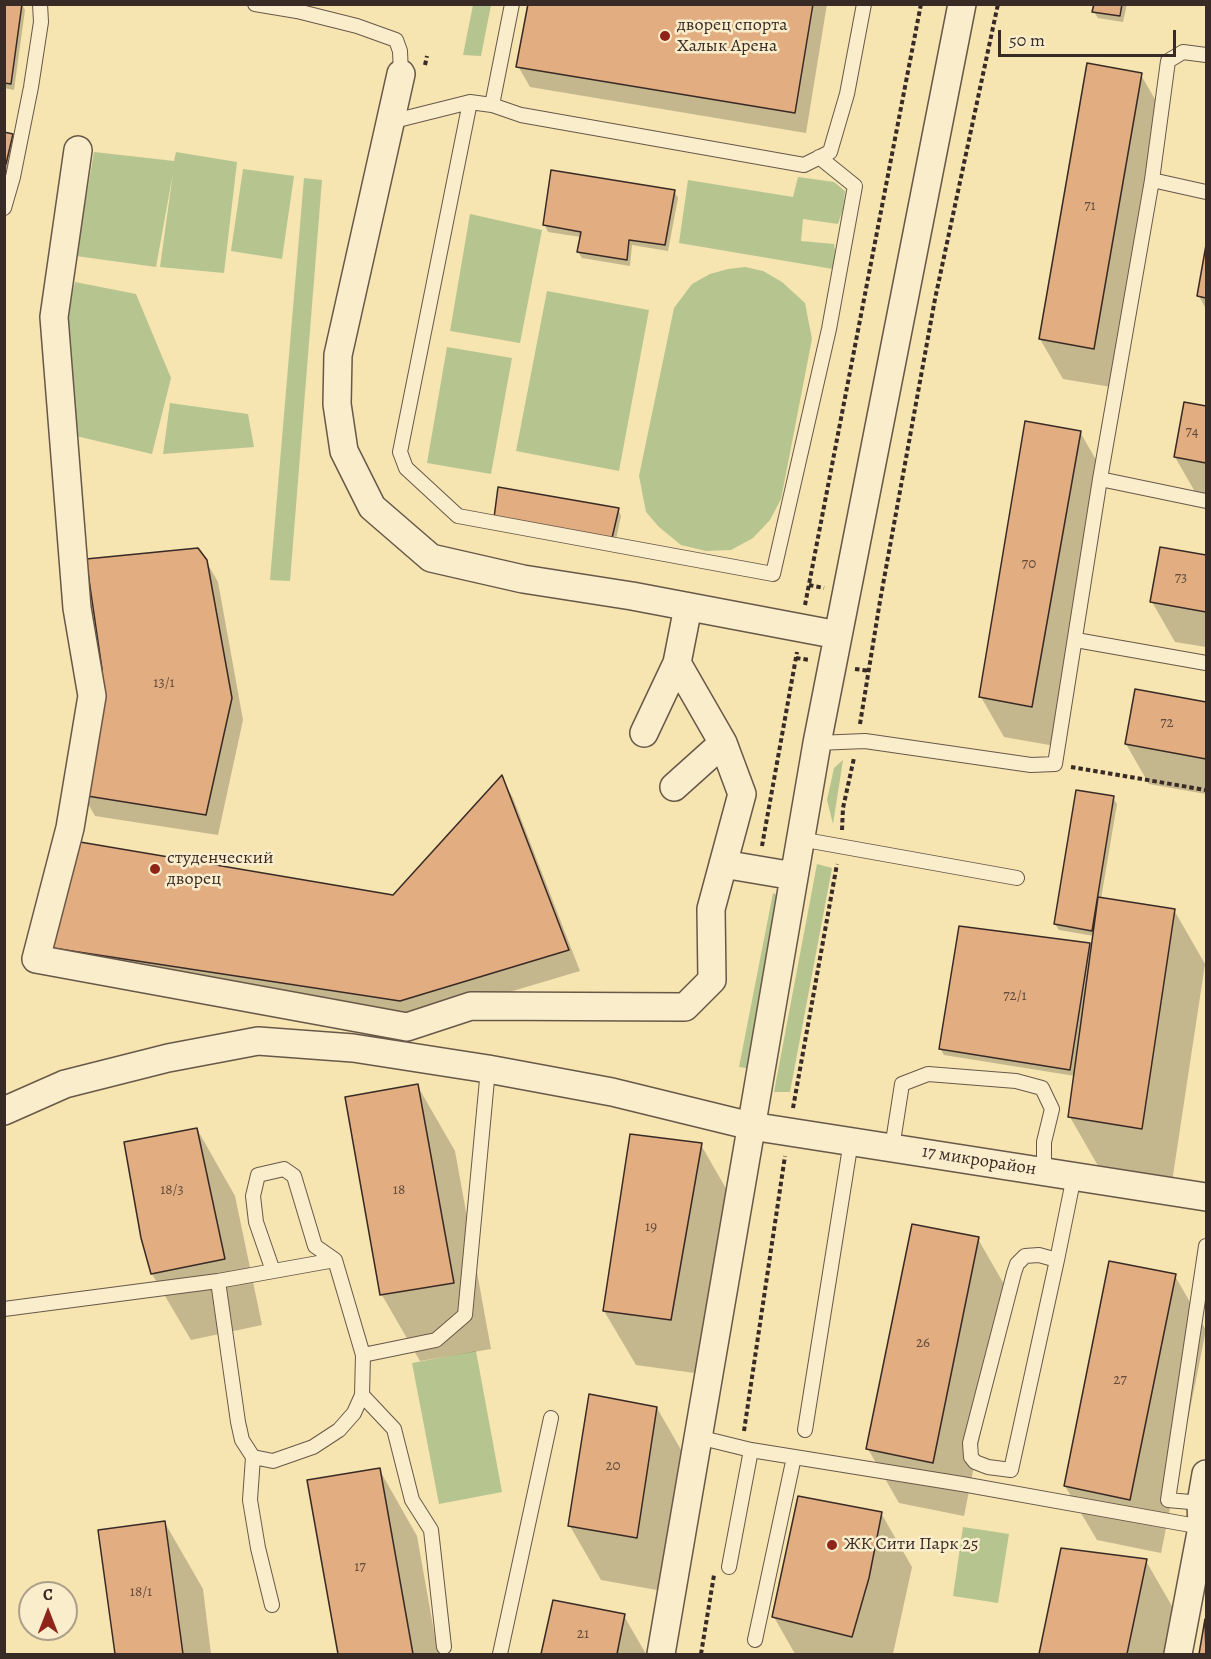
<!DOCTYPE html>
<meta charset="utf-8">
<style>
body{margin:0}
#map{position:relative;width:1211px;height:1659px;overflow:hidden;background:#f6e4b1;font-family:Alegreya,serif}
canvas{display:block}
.frame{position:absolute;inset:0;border:6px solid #382a25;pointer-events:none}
.north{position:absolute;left:18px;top:1581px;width:60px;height:60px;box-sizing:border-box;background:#f9edcc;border:2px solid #ac9f89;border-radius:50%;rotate:0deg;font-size:16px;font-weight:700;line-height:24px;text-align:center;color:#382a25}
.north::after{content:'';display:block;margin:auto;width:21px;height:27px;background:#8f2418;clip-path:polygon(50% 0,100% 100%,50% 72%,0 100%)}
.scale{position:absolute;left:998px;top:30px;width:178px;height:27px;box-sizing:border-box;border:3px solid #382a25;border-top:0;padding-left:8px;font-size:18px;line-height:21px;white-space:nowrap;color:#382a25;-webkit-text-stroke:4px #f9edcc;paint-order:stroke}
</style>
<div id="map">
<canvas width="1211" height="1659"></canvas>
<div class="frame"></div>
<div class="north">С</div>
<div class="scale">50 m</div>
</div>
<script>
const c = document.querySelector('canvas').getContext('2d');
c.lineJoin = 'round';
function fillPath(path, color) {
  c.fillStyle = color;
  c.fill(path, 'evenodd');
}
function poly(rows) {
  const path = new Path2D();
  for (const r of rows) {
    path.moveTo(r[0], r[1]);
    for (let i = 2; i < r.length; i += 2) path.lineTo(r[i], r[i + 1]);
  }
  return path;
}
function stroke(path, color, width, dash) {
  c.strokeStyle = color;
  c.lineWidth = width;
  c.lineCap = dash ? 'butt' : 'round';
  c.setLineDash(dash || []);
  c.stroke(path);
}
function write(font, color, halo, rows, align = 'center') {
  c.font = font + ' Alegreya,serif';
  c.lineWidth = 5;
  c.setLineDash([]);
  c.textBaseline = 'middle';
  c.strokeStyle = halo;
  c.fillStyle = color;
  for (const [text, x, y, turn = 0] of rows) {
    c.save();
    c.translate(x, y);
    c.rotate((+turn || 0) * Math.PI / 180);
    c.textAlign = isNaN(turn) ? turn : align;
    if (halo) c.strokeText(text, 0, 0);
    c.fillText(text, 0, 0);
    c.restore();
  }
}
const green = poly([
 [473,5,491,5,481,56,463,55],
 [94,152,174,161,176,152,237,162,224,273,160,267,173,173,156,267,76,256],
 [243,169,294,176,282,259,231,251],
 [798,177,834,182,845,191,843,209,838,224,803,219,801,241,834,244,835,251,833,269,679,243,688,180,793,197],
 [304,178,322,180,290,581,270,580],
 [470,214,542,230,520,343,450,331],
 [745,267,763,271,782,282,805,303,812,339,781,499,770,520,753,538,731,550,706,551,681,545,659,527,646,512,639,476,674,308,692,284,710,274,728,269],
 [75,282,136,294,171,378,152,454,76,436,66,317],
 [547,291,649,310,619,471,516,451],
 [447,347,512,358,491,474,427,463],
 [170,403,248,414,254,447,163,454],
 [843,760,833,824,827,800,834,768],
 [817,864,832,868,790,1092,774,1092],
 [773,893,781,897,751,1069,739,1067],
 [476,1351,502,1492,439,1504,412,1363],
 [963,1527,1009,1534,998,1603,953,1596]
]);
const shadow = poly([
 [4,4,22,4,25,10,14,90,4,88],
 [529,4,827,4,806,133,530,87,518,66],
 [1096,4,1127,4,1123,22,1098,18,1094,12],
 [1141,75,1164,115,1117,388,1063,379,1040,339],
 [4,133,12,135,16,141,9,170,4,169],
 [674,191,678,198,668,251,632,245,630,266,582,258,578,252,581,237,548,232,545,225],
 [1206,253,1206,309,1199,296],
 [1185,403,1206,407,1206,498,1198,497,1175,457],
 [1080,432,1103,472,1055,746,1004,737,981,697],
 [500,488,618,509,621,516,615,544],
 [1161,548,1206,556,1206,647,1175,642,1152,602],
 [206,561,218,582,243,720,218,835,95,816,83,795],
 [1136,691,1206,704,1206,794,1149,784,1126,744],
 [502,778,513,798,580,971,412,1021,66,969,54,948,393,897],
 [1113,798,1117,804,1101,899,1174,910,1205,964,1172,1182,1101,1171,1070,1117,1075,1076,944,1055,940,1048,1090,944,1092,949,1094,936,1059,930,1055,924],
 [417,1085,455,1151,491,1349,420,1361,382,1295,347,1098],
 [197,1129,235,1196,262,1325,191,1340,152,1274,143,1238],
 [701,1145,732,1199,702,1374,636,1365,604,1311],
 [978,1239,1009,1293,964,1516,899,1503,868,1449],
 [1175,1276,1206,1330,1161,1553,1097,1540,1065,1486],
 [657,1408,688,1462,668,1592,601,1580,570,1526],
 [379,1469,417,1536,438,1654,339,1654,308,1482],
 [881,1513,912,1567,893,1654,795,1654,774,1617],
 [165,1523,203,1589,211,1654,116,1654,100,1531],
 [1062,1550,1146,1561,1177,1615,1169,1654,1041,1654],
 [554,1601,624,1616,646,1654,543,1654],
 [1206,1621,1206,1654,1201,1654]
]);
const building = poly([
 [4,4,22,4,11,84,4,83,4,4],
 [528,4,813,4,795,113,516,67,528,4],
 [1094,4,1122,4,1120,16,1092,12,1094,4],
 [1087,63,1142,73,1094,349,1039,339,1087,63],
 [4,132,13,134,6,164,4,164,4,132],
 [551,170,675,190,665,245,629,240,627,260,577,252,581,232,543,225,551,170],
 [1206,245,1206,298,1197,296,1206,245],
 [1184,402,1206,406,1206,463,1174,457,1184,402],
 [1025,421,1081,431,1032,707,979,697,1025,421],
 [498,487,619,508,612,538,494,518,498,487],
 [1160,547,1206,555,1206,612,1150,602,1160,547],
 [198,548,207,560,232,698,206,815,81,795,102,669,86,559,198,548],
 [1135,689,1206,702,1206,759,1125,744,1135,689],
 [502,775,569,950,400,1001,52,948,80,842,393,895,502,775],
 [1076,790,1114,796,1092,931,1054,924,1076,790],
 [1098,897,1175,909,1142,1129,1068,1117,1098,897],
 [959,926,1090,943,1070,1070,939,1049,959,926],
 [418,1084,454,1283,380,1295,345,1097,418,1084],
 [197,1128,225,1259,151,1274,141,1238,124,1142,197,1128],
 [630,1134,702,1143,671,1320,603,1311,630,1134],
 [912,1224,979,1237,933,1463,866,1449,912,1224],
 [1109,1261,1176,1274,1130,1500,1064,1486,1109,1261],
 [589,1394,657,1407,637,1538,568,1526,589,1394],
 [380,1468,413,1654,338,1654,307,1480,380,1468],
 [798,1496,882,1512,869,1578,852,1637,772,1617,798,1496],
 [165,1521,183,1654,115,1654,98,1530,165,1521],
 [1061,1548,1147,1559,1127,1654,1039,1654,1061,1548],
 [553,1600,625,1614,617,1654,541,1654,553,1600],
 [1205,1619,1206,1654,1199,1654,1205,1619]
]);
const path = poly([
 [425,65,427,56],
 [809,585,824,588],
 [805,605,921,4],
 [796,658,810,660],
 [855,669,870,671],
 [860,724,880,601,935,299,998,4],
 [1071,767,1206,790],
 [842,830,843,808,854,758],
 [762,846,797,652],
 [793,1108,837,864],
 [744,1431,785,1156],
 [701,1654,714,1575]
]);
const service = poly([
 [255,4,297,11,357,26,396,40,400,51,401,74],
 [512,4,492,105,521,115,804,165,830,152,847,94,864,4],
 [492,105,470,102,400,452,406,468,458,516,773,574,829,329,855,186,819,157],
 [390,122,470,102],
 [1152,180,1206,192],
 [4,208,13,177,31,87,41,22,40,4],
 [1100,479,1206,501],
 [1076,640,1206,663],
 [817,743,865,741,1031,765,1055,764,1100,479,1152,180,1168,61,1183,52,1206,55],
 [800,839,1017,878],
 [892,1148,902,1084,928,1074,1016,1081,1042,1088,1052,1109,1044,1142,1044,1171],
 [1057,1260,1011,1470,988,1467,975,1462,971,1457,970,1443,1014,1273,1017,1264,1025,1256,1039,1255,1057,1260,1074,1176],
 [218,1281,238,1422,242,1440,253,1457,250,1500,258,1548,272,1605],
 [4,1309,218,1281,335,1260],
 [363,1355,436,1340,465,1315,488,1069],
 [362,1395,394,1429,412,1500,431,1530,444,1647],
 [805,1430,851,1141],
 [698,1437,751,1450,962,1484,1202,1527],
 [253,1457,273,1461,313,1447,339,1430,354,1413,362,1395,363,1355,335,1260,315,1246,294,1176,284,1169,258,1175,253,1196,256,1222,273,1271],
 [1201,1503,1168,1500,1206,1246],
 [729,1567,751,1450],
 [755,1640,794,1457],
 [500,1654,551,1418]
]);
const minor = poly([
 [401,74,338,355,337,404,344,451,372,507,431,558,523,579,632,596,838,635],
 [78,150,54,317,77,608,92,696,70,828,36,959,407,1027,471,1006,685,1007,712,980,711,909,742,794,723,743],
 [644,733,677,663,688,607],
 [674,787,723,743,677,663],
 [723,864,794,876],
 [4,1111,65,1084,168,1058,258,1041,353,1048,488,1069,612,1092,751,1126,1206,1197],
 [661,1654,817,743,962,4],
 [1178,1654,1202,1527,1201,1503,1206,1474]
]);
const markers = [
 [665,36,6,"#8f2418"],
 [155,869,6,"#8f2418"],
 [832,1545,6,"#8f2418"]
];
const numberNames = [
 ["71",1090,206],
 ["74",1192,432],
 ["70",1029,564],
 ["73",1181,578],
 ["13/1",164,683],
 ["72",1167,723],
 ["72/1",1015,996],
 ["18/3",172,1190],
 ["18",399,1190],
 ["19",651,1227],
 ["26",923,1343],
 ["27",1120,1380],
 ["20",613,1466],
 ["17",360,1567],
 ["18/1",141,1592],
 ["21",583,1634]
];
const poiNames = [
 ["дворец спорта",677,26],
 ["Халык Арена",677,47],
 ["студенческий",167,859],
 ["дворец",167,880],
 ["ЖК Сити Парк 25",844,1545]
];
const streetNames = [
 ["17 микрорайон",979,1161,9]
];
fillPath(green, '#b6c590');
fillPath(shadow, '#0003');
fillPath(building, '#e1ad81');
stroke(building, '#382a25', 1.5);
stroke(service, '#685848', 16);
stroke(minor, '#685848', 30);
stroke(path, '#382a25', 4, [4.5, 3]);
stroke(service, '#f9edcc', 14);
stroke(minor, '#f9edcc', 27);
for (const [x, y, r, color] of markers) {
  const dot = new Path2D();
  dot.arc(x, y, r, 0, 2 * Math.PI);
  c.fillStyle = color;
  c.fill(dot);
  stroke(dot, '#f9edcc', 2);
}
write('15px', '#624b3c', null, numberNames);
write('18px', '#382a25', '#f9edcc', poiNames, 'left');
write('18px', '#382a25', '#f9edcc', streetNames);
</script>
